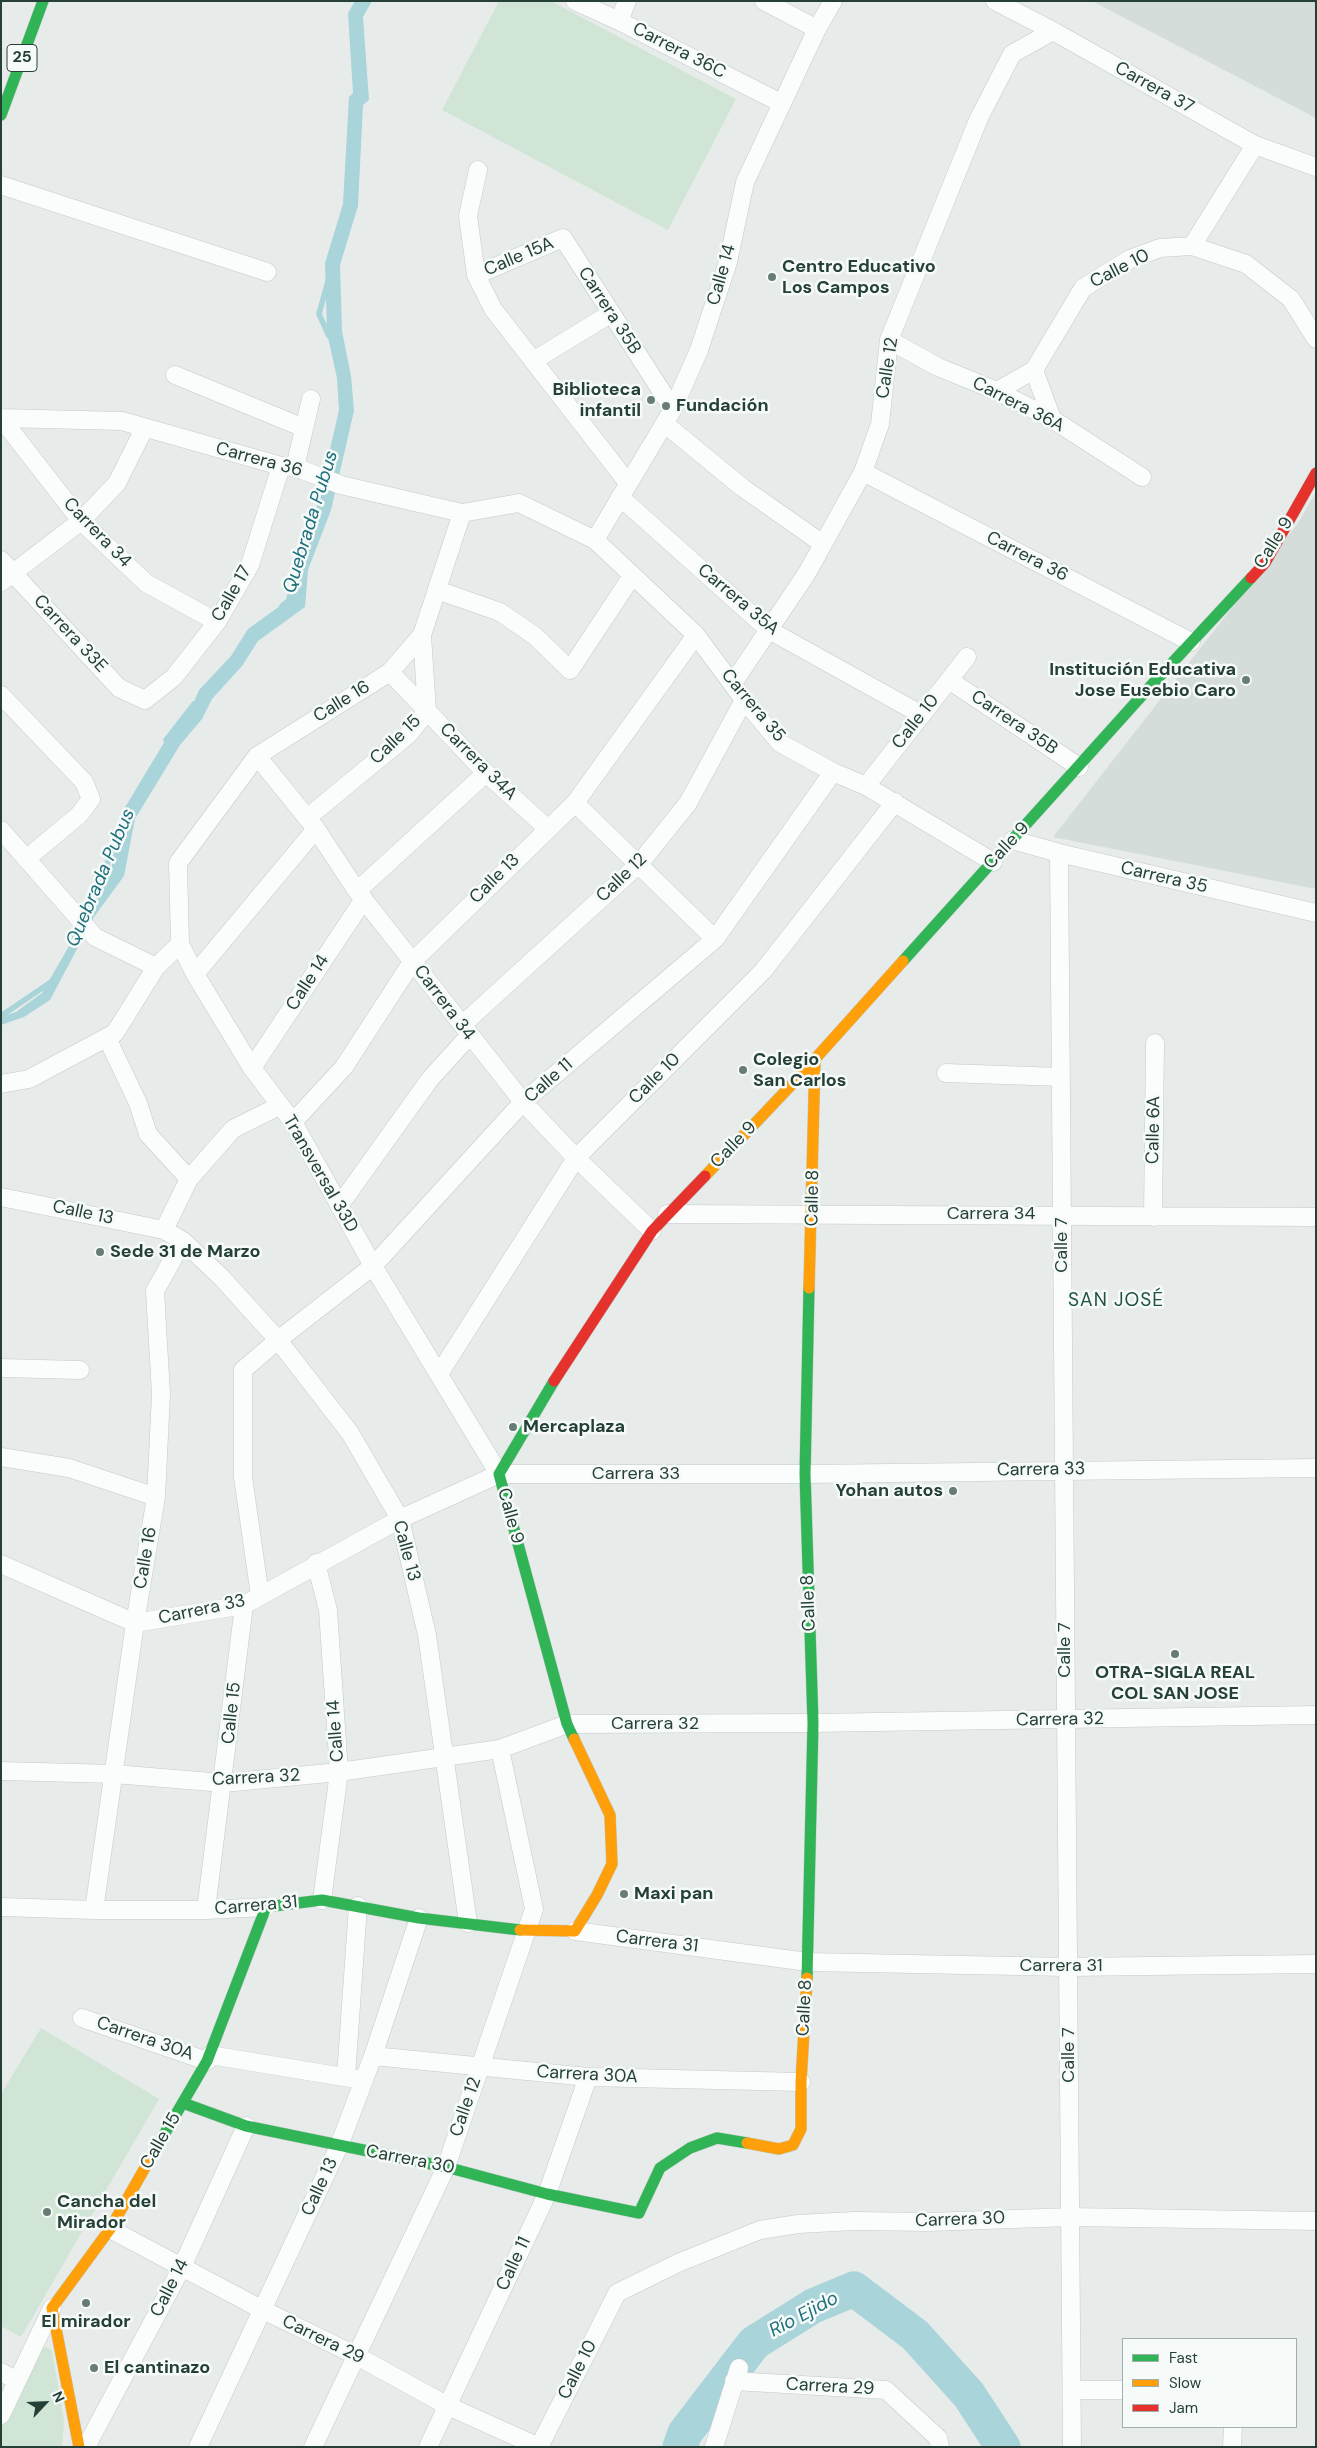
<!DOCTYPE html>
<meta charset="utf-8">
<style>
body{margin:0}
#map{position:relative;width:1317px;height:2448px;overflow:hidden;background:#e7ecea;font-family:"DM Sans",sans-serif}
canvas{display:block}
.frame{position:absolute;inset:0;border:2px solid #244037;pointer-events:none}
.legend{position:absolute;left:1122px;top:2338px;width:175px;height:90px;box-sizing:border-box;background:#f6faf8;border:1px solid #a2b0ab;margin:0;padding:6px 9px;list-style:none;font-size:15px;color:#244037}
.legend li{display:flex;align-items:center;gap:10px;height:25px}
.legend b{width:25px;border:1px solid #a2b0ab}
.north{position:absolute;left:20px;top:2378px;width:50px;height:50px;-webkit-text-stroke:4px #f6faf8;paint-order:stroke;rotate:65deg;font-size:14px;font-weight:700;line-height:20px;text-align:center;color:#244037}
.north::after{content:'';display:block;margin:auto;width:18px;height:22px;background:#244037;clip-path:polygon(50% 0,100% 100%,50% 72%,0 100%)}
</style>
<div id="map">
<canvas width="1317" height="2448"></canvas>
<div class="frame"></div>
<ul class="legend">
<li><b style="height:6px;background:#30b455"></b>Fast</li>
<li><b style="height:6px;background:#ff9f0a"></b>Slow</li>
<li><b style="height:6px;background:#e5322d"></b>Jam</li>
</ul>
<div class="north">N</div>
</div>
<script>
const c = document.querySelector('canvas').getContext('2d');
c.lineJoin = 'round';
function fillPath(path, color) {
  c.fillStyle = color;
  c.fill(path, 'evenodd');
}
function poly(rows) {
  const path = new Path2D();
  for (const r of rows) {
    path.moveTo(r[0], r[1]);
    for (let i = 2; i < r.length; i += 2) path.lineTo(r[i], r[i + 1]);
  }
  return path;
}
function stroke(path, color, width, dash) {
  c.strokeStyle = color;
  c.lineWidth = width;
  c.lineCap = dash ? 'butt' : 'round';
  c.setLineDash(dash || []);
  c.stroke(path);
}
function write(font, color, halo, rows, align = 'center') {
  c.font = font + ' "DM Sans",sans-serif';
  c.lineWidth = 5;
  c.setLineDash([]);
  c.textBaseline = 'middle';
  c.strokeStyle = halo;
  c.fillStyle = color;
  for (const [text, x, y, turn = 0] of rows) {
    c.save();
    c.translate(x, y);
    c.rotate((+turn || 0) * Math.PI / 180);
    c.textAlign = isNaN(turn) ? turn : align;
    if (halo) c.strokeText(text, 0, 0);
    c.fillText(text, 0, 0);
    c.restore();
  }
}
const built = poly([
 [1092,1,1316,1,1316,118],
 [1316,492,1316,889,1053,837,1298,523]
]);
const green = poly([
 [499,1,551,1,736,99,668,230,442,110],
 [41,2028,159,2099,21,2337,1,2326,1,2094],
 [46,2347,52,2350,64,2421,62,2447,1,2447,1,2423,40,2350]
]);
const water = poly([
 [355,1,372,1,363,17,369,100,363,105,358,206,340,265,342,331,351,376,354,411,331,510,308,570,305,607,258,641,242,666,212,699,202,719,180,745,135,819,124,876,94,917,50,1000,24,1017,1,1025,1,1017,16,1012,42,993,69,946,78,919,111,870,121,814,168,736,190,711,199,690,231,656,248,629,291,598,294,566,317,506,339,410,337,378,327,333,325,263,343,204,349,97,353,93,348,13]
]);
const stream = poly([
 [328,281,319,314,329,336],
 [282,606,288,601,294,584],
 [166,740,194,704],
 [95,897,122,823],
 [1,1016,51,982]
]);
const river = poly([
 [680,2447,685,2433,754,2343,813,2306,854,2289,915,2335,969,2395,1003,2447]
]);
const street = poly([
 [575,1,619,21,781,103],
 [764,1,817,29],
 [995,1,1053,31,1255,145,1316,167],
 [619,21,627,1],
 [478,170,468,216,476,275,493,309,628,483],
 [1,185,267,272],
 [1192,246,1246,264,1291,299,1316,339],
 [476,275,563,238,673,409],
 [889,340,938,367,997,391,1052,419,1142,477],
 [533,361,610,314],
 [1034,370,1052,419],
 [175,375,304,428],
 [997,391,1034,370,1083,288,1130,259,1160,248,1192,246,1255,145],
 [1,418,122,421,281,466,295,467,341,485,462,513,519,503,595,540,696,635,744,700,780,743,833,772,866,786,993,862],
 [1,418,81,521,146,583,217,622],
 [665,424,743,488,823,544],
 [295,467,311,399],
 [863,472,1191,642],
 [620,497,769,630,922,715],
 [462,513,422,635,390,672,257,756,178,863,180,944,195,974,252,1068,293,1122,373,1266,499,1474],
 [595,540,673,409,699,350,728,262,745,182,817,29,833,1],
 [1,560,119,688,145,700,174,677,217,622,250,565,281,466],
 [1,582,81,521,117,483,144,429],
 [437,590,500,612,535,636,570,670,632,576],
 [390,672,486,773,547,828],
 [949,680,1079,767],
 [733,683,807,573,863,472,880,424,889,340,979,118,1012,54,1053,31],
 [1,695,84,782,91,799,79,815,26,859],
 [257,756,316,829,357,891,523,1102,576,1158,652,1231],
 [866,786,967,657],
 [575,803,715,939],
 [307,818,410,733,427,711,422,635],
 [1,830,95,937,156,967],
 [1013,840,1059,853,1316,913],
 [1059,853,1072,2447],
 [357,891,486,773],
 [195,974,316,829],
 [462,1025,639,864,688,803,744,700],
 [107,1038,138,1103,148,1134,189,1179],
 [252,1068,364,899],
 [946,1073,1061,1077],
 [1,1084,29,1079,115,1033,156,967,180,944],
 [293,1122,344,1067,412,962,575,803,696,635],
 [1,1197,164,1230,183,1241,222,1278,278,1340,350,1433,400,1519,427,1635,468,1923],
 [339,1206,430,1079,469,1036],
 [667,1214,1316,1217],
 [1153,1217,1155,1043],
 [164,1230,189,1179,233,1129,279,1106],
 [1,1368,80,1370],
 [439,1374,576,1158,763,971,895,802],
 [1,1457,69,1468,156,1497],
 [316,1563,328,1610,339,1772,322,1900],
 [1,1564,135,1623,244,1605,400,1519,499,1474,805,1474,1316,1468],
 [260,1596,243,1477,243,1370,278,1340,373,1266,523,1102,715,939,833,772],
 [1,1771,114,1774,224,1783,339,1772,500,1749,567,1724,813,1723,1316,1715],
 [1,1907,94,1910,206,1910,266,1907],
 [94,1910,135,1623,156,1497,161,1394,155,1291,183,1241],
 [206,1910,244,1605],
 [575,1931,808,1962,1068,1967,1316,1964],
 [82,2018,207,2061],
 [210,2055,356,2079],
 [373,2056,588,2077,801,2082],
 [346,2076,358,1906],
 [110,2229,263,2310,355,2355,448,2406,539,2447],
 [1,2372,17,2381],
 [734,2381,886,2390,938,2438,940,2447],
 [1072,2390,1123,2390],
 [1,2415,52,2308],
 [86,2447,182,2267,246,2126],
 [198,2447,339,2146,373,2056,419,1918],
 [313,2447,446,2167,534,1909,500,1749],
 [428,2447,547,2194,588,2077],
 [539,2447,617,2293,678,2263,760,2230,798,2224,854,2221,929,2222,1070,2217,1316,2221],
 [714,2447,739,2368],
 [1232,2447,1233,2427]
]);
const fast = poly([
 [1,115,43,1],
 [903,961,1146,691,1251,578],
 [554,1381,499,1474,567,1724,574,1739],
 [807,1978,813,1723,805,1474,809,1288],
 [183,2103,246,2126,446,2167,547,2194,639,2213,660,2168,690,2148,717,2138,747,2143],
 [158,2145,207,2061,266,1907,322,1900,419,1918,520,1930]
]);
const slow = poly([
 [705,1176,797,1079,903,961],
 [809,1288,815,1059],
 [520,1930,575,1931,597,1895,612,1864,610,1815,574,1739],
 [747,2143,779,2149,793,2145,801,2129,801,2082,807,1978],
 [79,2447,52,2308,110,2229,158,2145]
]);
const jam = poly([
 [1251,578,1265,563,1316,473],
 [554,1381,652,1231,705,1176]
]);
const markers = [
 [772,277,5,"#687c76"],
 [651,400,5,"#687c76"],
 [666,406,5,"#687c76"],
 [1246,680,5,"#687c76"],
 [743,1070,5,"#687c76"],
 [100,1252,5,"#687c76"],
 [513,1427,5,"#687c76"],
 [953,1491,5,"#687c76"],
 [1175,1654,5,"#687c76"],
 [624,1894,5,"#687c76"],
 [47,2212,5,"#687c76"],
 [86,2303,5,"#687c76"],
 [94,2368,5,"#687c76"]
];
const shields = [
 [22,58,30]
];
const shieldNames = [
 ["25",22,58]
];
const streetNames = [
 ["Carrera 36C",679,51,27],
 ["Carrera 37",1154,88,29],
 ["Calle 15A",519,257,-23],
 ["Calle 10",1120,269,-27],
 ["Calle 14",722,275,-74],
 ["Carrera 35B",609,311,57],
 ["Calle 12",888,368,-81],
 ["Carrera 36A",1018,405,27],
 ["Carrera 36",259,460,15],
 ["Carrera 34",97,533,46],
 ["Calle 9",1274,543,-58],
 ["Carrera 36",1027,557,27],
 ["Calle 17",232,594,-60],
 ["Carrera 35A",738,600,40],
 ["Carrera 33E",70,634,47],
 ["Calle 16",342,702,-32],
 ["Carrera 35",753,706,50],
 ["Calle 10",916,722,-52],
 ["Carrera 35B",1014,723,34],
 ["Calle 15",396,740,-44],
 ["Carrera 34A",478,762,45],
 ["Calle 9",1007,846,-47],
 ["Calle 12",622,878,-44],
 ["Carrera 35",1164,878,13],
 ["Calle 13",495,879,-45],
 ["Calle 14",308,983,-57],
 ["Carrera 34",444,1003,53],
 ["Calle 10",655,1079,-45],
 ["Calle 11",549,1081,-41],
 ["Calle 6A",1154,1130,-89],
 ["Calle 9",734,1145,-46],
 ["Transversal 33D",320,1174,60],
 ["Calle 8",813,1198,-89],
 ["Calle 13",83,1213,12],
 ["Carrera 34",991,1214],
 ["Calle 7",1062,1245,-90],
 ["Carrera 33",1041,1470,-1],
 ["Carrera 33",636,1474],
 ["Calle 9",510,1516,75],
 ["Calle 13",406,1551,75],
 ["Calle 16",146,1558,-80],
 ["Calle 8",809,1603,-92],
 ["Carrera 33",202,1610,-12],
 ["Calle 7",1065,1650,-90],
 ["Calle 15",232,1713,-84],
 ["Carrera 32",1060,1720,-1],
 ["Carrera 32",655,1724],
 ["Calle 14",336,1731,-94],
 ["Carrera 32",256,1778,-3],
 ["Carrera 31",256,1906,-5],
 ["Carrera 31",657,1942,7],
 ["Carrera 31",1061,1966],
 ["Calle 8",805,2008,-87],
 ["Carrera 30A",145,2039,19],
 ["Calle 7",1069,2055,-90],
 ["Carrera 30A",587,2075,3],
 ["Calle 12",466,2107,-71],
 ["Calle 15",161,2141,-60],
 ["Carrera 30",410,2160,11],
 ["Calle 13",320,2187,-65],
 ["Carrera 30",960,2220,-2],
 ["Calle 11",514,2264,-65],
 ["Calle 14",170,2288,-63],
 ["Carrera 29",323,2340,26],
 ["Calle 10",578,2370,-63],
 ["Carrera 29",830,2387,3]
];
const poiNames = [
 ["Centro Educativo",782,267],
 ["Los Campos",782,288],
 ["Biblioteca",641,390,"right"],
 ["infantil",641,411,"right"],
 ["Fundación",676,406],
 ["Institución Educativa",1236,670,"right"],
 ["Jose Eusebio Caro",1236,691,"right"],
 ["Colegio",753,1060],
 ["San Carlos",753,1081],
 ["Sede 31 de Marzo",110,1252],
 ["Mercaplaza",523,1427],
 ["Yohan autos",943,1491,"right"],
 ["OTRA-SIGLA REAL",1175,1673,"center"],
 ["COL SAN JOSE",1175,1694,"center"],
 ["Maxi pan",634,1894],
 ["Cancha del",57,2202],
 ["Mirador",57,2223],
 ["El mirador",86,2322,"center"],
 ["El cantinazo",104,2368]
];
const waterNames = [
 ["Quebrada Pubus",311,522,-73],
 ["Quebrada Pubus",101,878,-67],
 ["Río Ejido",804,2315,-28]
];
const neighbourhoodNames = [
 ["SAN JOSÉ",1116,1301]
];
fillPath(built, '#d5ddda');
fillPath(green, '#d1e5d6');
fillPath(water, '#a9d4d9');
stroke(stream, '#a9d4d9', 5.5);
stroke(river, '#a9d4d9', 35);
stroke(street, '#c4c9c7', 19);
stroke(fast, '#c2cac7', 12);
stroke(slow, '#c2cac7', 12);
stroke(jam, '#c2cac7', 12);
stroke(street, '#fbfcfc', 18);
stroke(fast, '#30b455', 11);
stroke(slow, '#ff9f0a', 11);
stroke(jam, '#e5322d', 11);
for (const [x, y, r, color] of markers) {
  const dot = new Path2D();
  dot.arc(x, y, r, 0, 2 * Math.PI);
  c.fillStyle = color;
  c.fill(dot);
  stroke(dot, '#f6faf8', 2);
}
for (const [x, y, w] of shields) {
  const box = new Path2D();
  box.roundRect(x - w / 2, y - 13.5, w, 27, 4);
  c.fillStyle = '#f6faf8';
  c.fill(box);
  stroke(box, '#244037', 1);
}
write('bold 16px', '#244037', null, shieldNames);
write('18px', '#244037', '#f6faf8', streetNames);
write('bold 18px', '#244037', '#f6faf8', poiNames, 'left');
write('italic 19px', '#1e717c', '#f6faf8', waterNames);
c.letterSpacing = '1px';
write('19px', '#205244', '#f6faf8', neighbourhoodNames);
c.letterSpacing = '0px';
</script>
